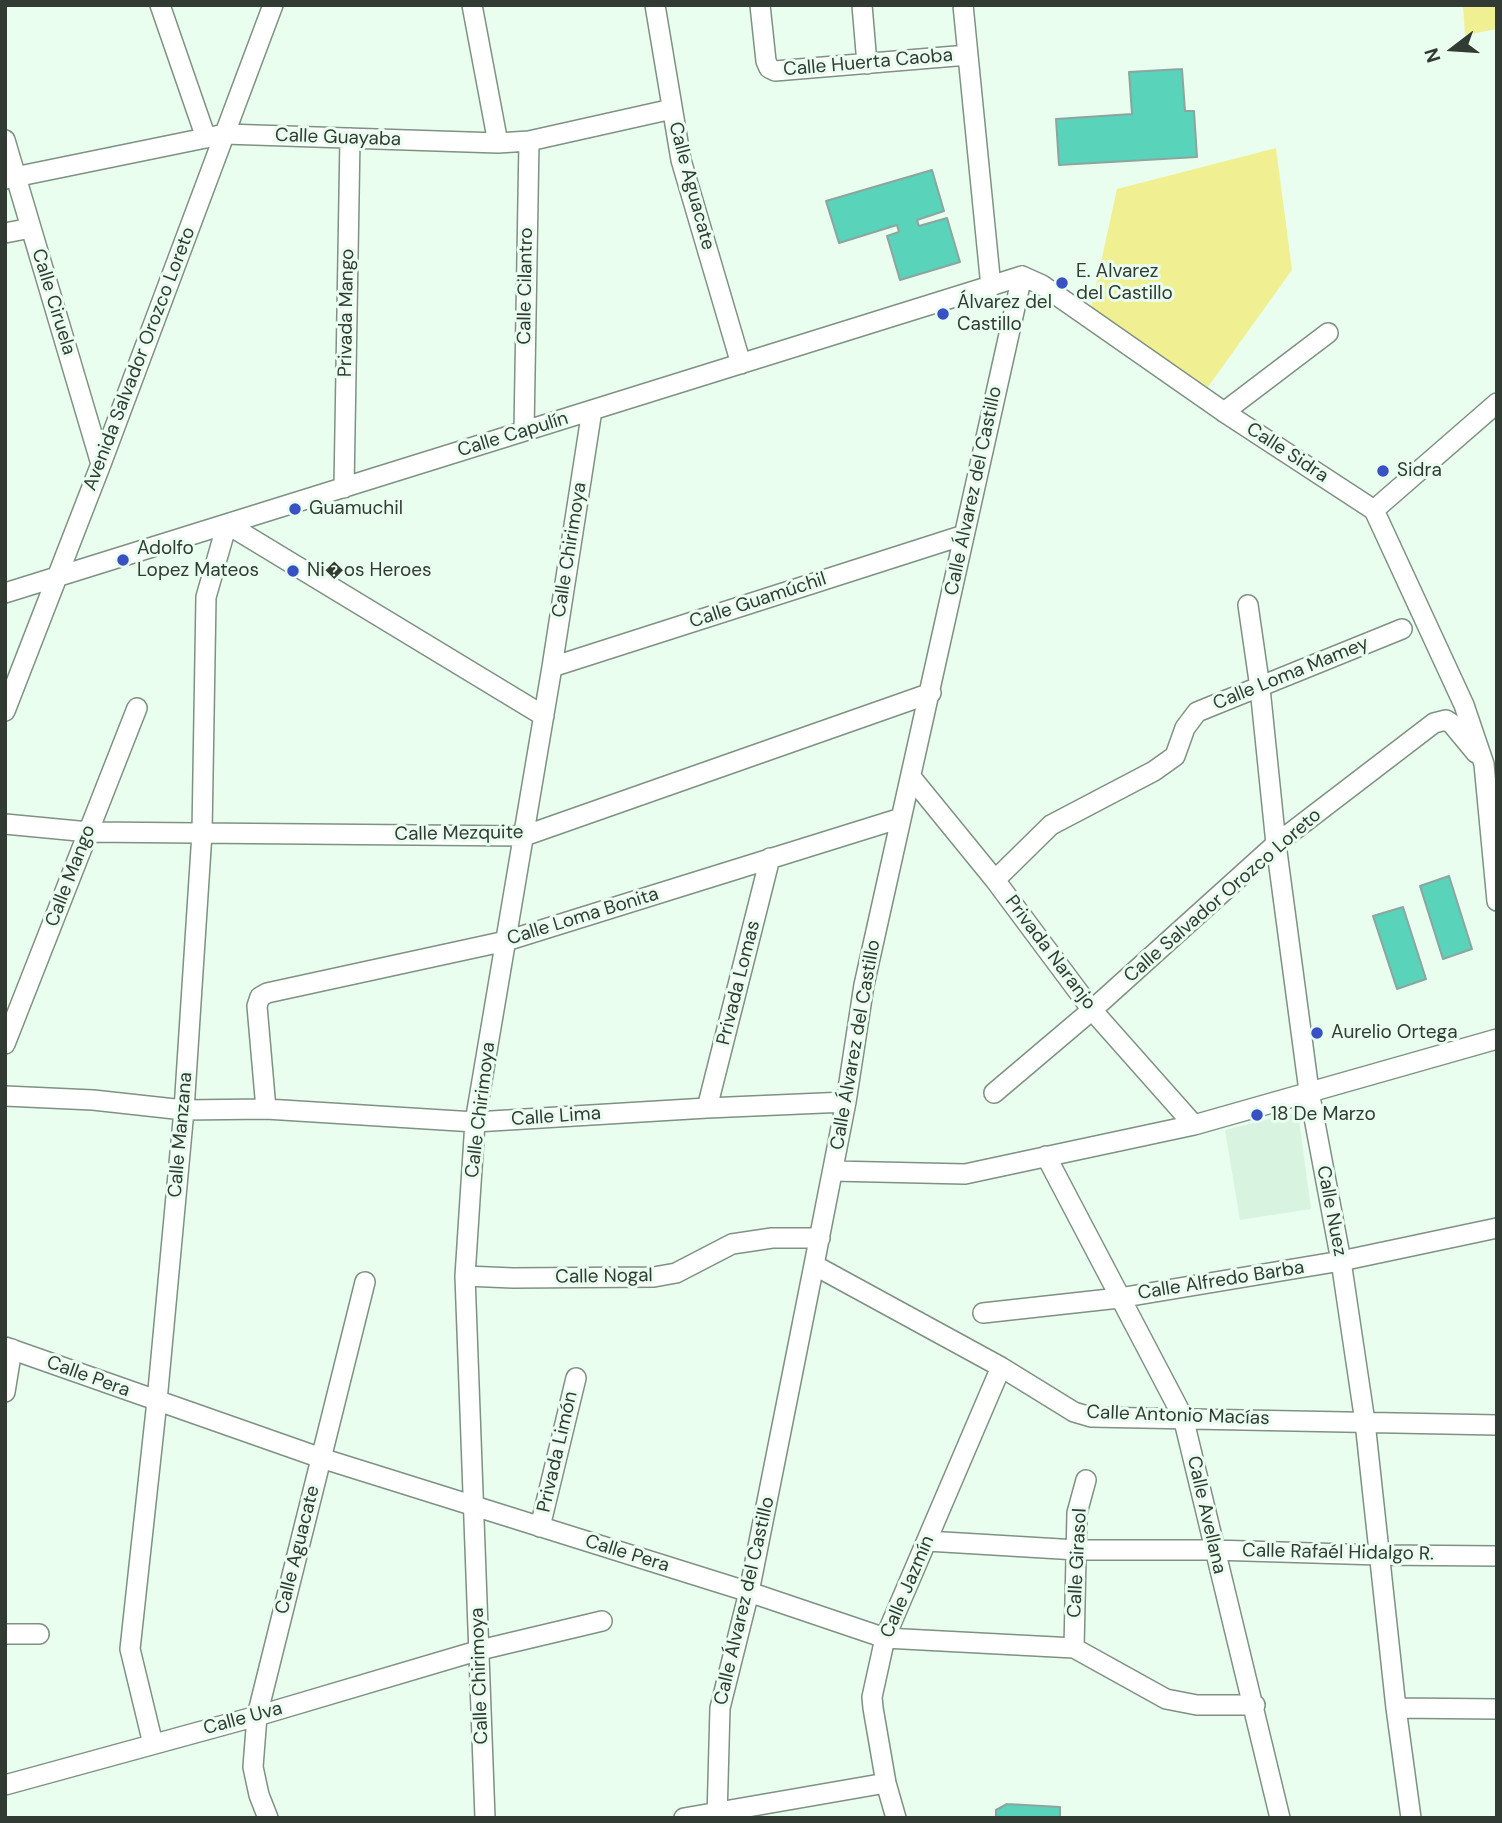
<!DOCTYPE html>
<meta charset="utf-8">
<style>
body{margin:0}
#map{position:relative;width:1502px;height:1823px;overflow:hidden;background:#e9feef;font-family:"DM Sans",sans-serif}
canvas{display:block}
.frame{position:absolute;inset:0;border:7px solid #323a34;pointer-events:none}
.north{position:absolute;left:1418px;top:14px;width:70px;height:70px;-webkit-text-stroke:5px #e9feef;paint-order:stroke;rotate:253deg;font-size:19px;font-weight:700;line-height:28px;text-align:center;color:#323a34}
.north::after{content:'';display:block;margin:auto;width:24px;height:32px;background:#323a34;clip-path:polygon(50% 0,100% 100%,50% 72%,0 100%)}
</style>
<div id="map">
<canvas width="1502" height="1823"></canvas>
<div class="frame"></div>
<div class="north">N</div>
</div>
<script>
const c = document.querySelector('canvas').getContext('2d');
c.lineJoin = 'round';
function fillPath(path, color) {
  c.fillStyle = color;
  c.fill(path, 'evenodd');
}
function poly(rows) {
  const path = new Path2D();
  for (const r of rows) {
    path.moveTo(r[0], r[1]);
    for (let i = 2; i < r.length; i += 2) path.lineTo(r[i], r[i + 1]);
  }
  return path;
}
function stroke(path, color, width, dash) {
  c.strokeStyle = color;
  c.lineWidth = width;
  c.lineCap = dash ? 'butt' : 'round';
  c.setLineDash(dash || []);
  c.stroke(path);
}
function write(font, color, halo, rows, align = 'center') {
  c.font = font + ' "DM Sans",sans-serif';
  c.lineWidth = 6;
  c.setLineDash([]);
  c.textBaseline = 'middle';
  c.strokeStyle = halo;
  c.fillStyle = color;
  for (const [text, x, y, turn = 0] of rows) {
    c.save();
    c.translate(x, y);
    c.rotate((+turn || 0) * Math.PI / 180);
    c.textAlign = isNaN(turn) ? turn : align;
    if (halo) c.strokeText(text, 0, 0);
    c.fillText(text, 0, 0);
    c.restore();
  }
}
const built = poly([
 [1298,1112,1311,1209,1240,1220,1225,1130]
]);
const green = poly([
 [1463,5,1497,5,1497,29,1465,35],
 [1276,148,1292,270,1208,387,1091,308,1117,189]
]);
const building = poly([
 [1182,69,1185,111,1194,111,1197,157,1059,165,1056,119,1132,114,1129,72,1182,69],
 [932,170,944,211,917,220,919,226,947,218,960,262,900,280,887,236,899,232,897,225,839,243,826,201,932,170],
 [1449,876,1472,949,1443,959,1420,886,1449,876],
 [1403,907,1426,979,1397,989,1373,916,1403,907],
 [1007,1804,1060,1807,1060,1818,996,1818,996,1810,1007,1804]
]);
const minor = poly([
 [160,5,206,138],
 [472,5,498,143],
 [655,5,681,160,741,364],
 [760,5,766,61,769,68,775,71,968,55],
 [862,5,867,64],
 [963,5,991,287],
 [5,140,101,464],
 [5,179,225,134,498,143,529,141,672,109],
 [5,233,31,228],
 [1022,276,1042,285,1224,412,1374,510,1464,705,1484,764,1497,901],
 [1224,412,1328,333],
 [524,431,529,141],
 [344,488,350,138],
 [1374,510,1497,403],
 [5,593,1022,276],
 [1248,605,1260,688,1276,844,1309,1091,1341,1261,1365,1422,1396,1708,1411,1818],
 [552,667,964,535],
 [5,711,101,464,273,5],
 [911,777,995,880,1092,1010,1194,1125],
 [5,824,89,832,524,836,931,693],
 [995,880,1051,825,1154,771,1175,756,1185,728,1197,712,1402,629],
 [5,1044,137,708],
 [994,1093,1092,1010,1276,844,1434,723,1446,720,1452,724,1476,753],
 [5,1096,93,1100,184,1110,266,1109,475,1122,707,1108,846,1102],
 [707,1108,770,858],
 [266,1109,257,1006,260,997,267,993,506,941,901,818],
 [1046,1156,1183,1417,1280,1818],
 [833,1171,965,1174,1194,1125,1497,1039],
 [814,1265,1001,1367,1074,1412,1091,1417,1497,1425],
 [465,1276,513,1278,654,1277,676,1273,732,1244,772,1238,820,1238],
 [983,1313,1119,1298,1341,1261,1497,1228],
 [5,1347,321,1458,749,1592,885,1638,1074,1648,1166,1699,1197,1705,1255,1705],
 [5,1392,12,1349],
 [540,1527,576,1378],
 [927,1541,1077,1550,1213,1550,1380,1555,1497,1556],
 [5,1634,39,1634],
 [1074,1648,1077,1513,1086,1480],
 [1396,1708,1497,1709],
 [153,1744,130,1649,157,1401,184,1110,202,833,206,597,227,524,544,716],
 [5,1785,257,1716,480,1650,602,1621],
 [268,1818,259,1795,253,1767,257,1716,365,1282],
 [485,1818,465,1276,475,1122,552,667,592,410],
 [684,1818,886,1783],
 [717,1818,720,1708,749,1592,814,1265,846,1102,864,985,1022,276],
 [896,1818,886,1783,873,1708,872,1697,885,1638,1001,1367]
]);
const markers = [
 [1062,283,7,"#3851c3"],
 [943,314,7,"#3851c3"],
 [1383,471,7,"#3851c3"],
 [295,509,7,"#3851c3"],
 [123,560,7,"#3851c3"],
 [293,571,7,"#3851c3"],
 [1317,1033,7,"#3851c3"],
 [1257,1115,7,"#3851c3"]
];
const streetNames = [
 ["Calle Huerta Caoba",868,63,-5],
 ["Calle Guayaba",338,138,2],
 ["Calle Aguacate",691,186,75],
 ["Calle Cilantro",526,286,-89],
 ["Calle Ciruela",53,302,73],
 ["Privada Mango",347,313,-89],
 ["Avenida Salvador Orozco Loreto",140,359,-69],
 ["Calle Capulín",513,435,-17],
 ["Calle Sidra",1287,453,33],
 ["Calle Álvarez del Castillo",974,491,-78],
 ["Calle Chirimoya",570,550,-81],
 ["Calle Guamúchil",758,601,-18],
 ["Calle Loma Mamey",1291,674,-22],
 ["Calle Mezquite",459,834,-1],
 ["Calle Mango",71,876,-69],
 ["Calle Salvador Orozco Loreto",1223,896,-41],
 ["Calle Loma Bonita",583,917,-17],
 ["Privada Naranjo",1050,953,53],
 ["Privada Lomas",739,983,-76],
 ["Calle Álvarez del Castillo",856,1045,-80],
 ["Calle Chirimoya",481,1110,-83],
 ["Calle Lima",556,1117,-4],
 ["Calle Manzana",181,1135,-85],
 ["Calle Nuez",1331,1211,79],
 ["Calle Nogal",604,1277,-1],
 ["Calle Alfredo Barba",1221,1281,-9],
 ["Calle Pera",88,1377,20],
 ["Calle Antonio Macías",1178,1416,2],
 ["Privada Limón",558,1452,-77],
 ["Calle Avellana",1206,1515,77],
 ["Calle Aguacate",298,1550,-76],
 ["Calle Rafaél Hidalgo R.",1338,1553,1],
 ["Calle Pera",627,1554,17],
 ["Calle Girasol",1078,1563,-87],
 ["Calle Jazmín",908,1587,-67],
 ["Calle Álvarez del Castillo",745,1601,-77],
 ["Calle Chirimoya",480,1676,-92],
 ["Calle Uva",243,1719,-15]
];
const poiNames = [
 ["E. Alvarez",1076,272],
 ["del Castillo",1076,294],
 ["Álvarez del",957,303],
 ["Castillo",957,325],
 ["Sidra",1397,471],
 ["Guamuchil",309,509],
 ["Adolfo",137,549],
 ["Lopez Mateos",137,571],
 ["Ni�os Heroes",307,571],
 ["Aurelio Ortega",1331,1033],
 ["18 De Marzo",1271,1115]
];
fillPath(built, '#d8f3e0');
fillPath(green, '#f0f093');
fillPath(building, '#59d3ba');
stroke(building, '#8ca59e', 2);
stroke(minor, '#7e9183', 22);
stroke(minor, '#fff', 19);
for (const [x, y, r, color] of markers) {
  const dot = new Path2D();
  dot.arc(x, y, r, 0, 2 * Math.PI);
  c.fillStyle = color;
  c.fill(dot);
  stroke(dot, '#e9feef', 2.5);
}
write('19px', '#323a34', '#e9feef', streetNames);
write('19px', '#323a34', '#e9feef', poiNames, 'left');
</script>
